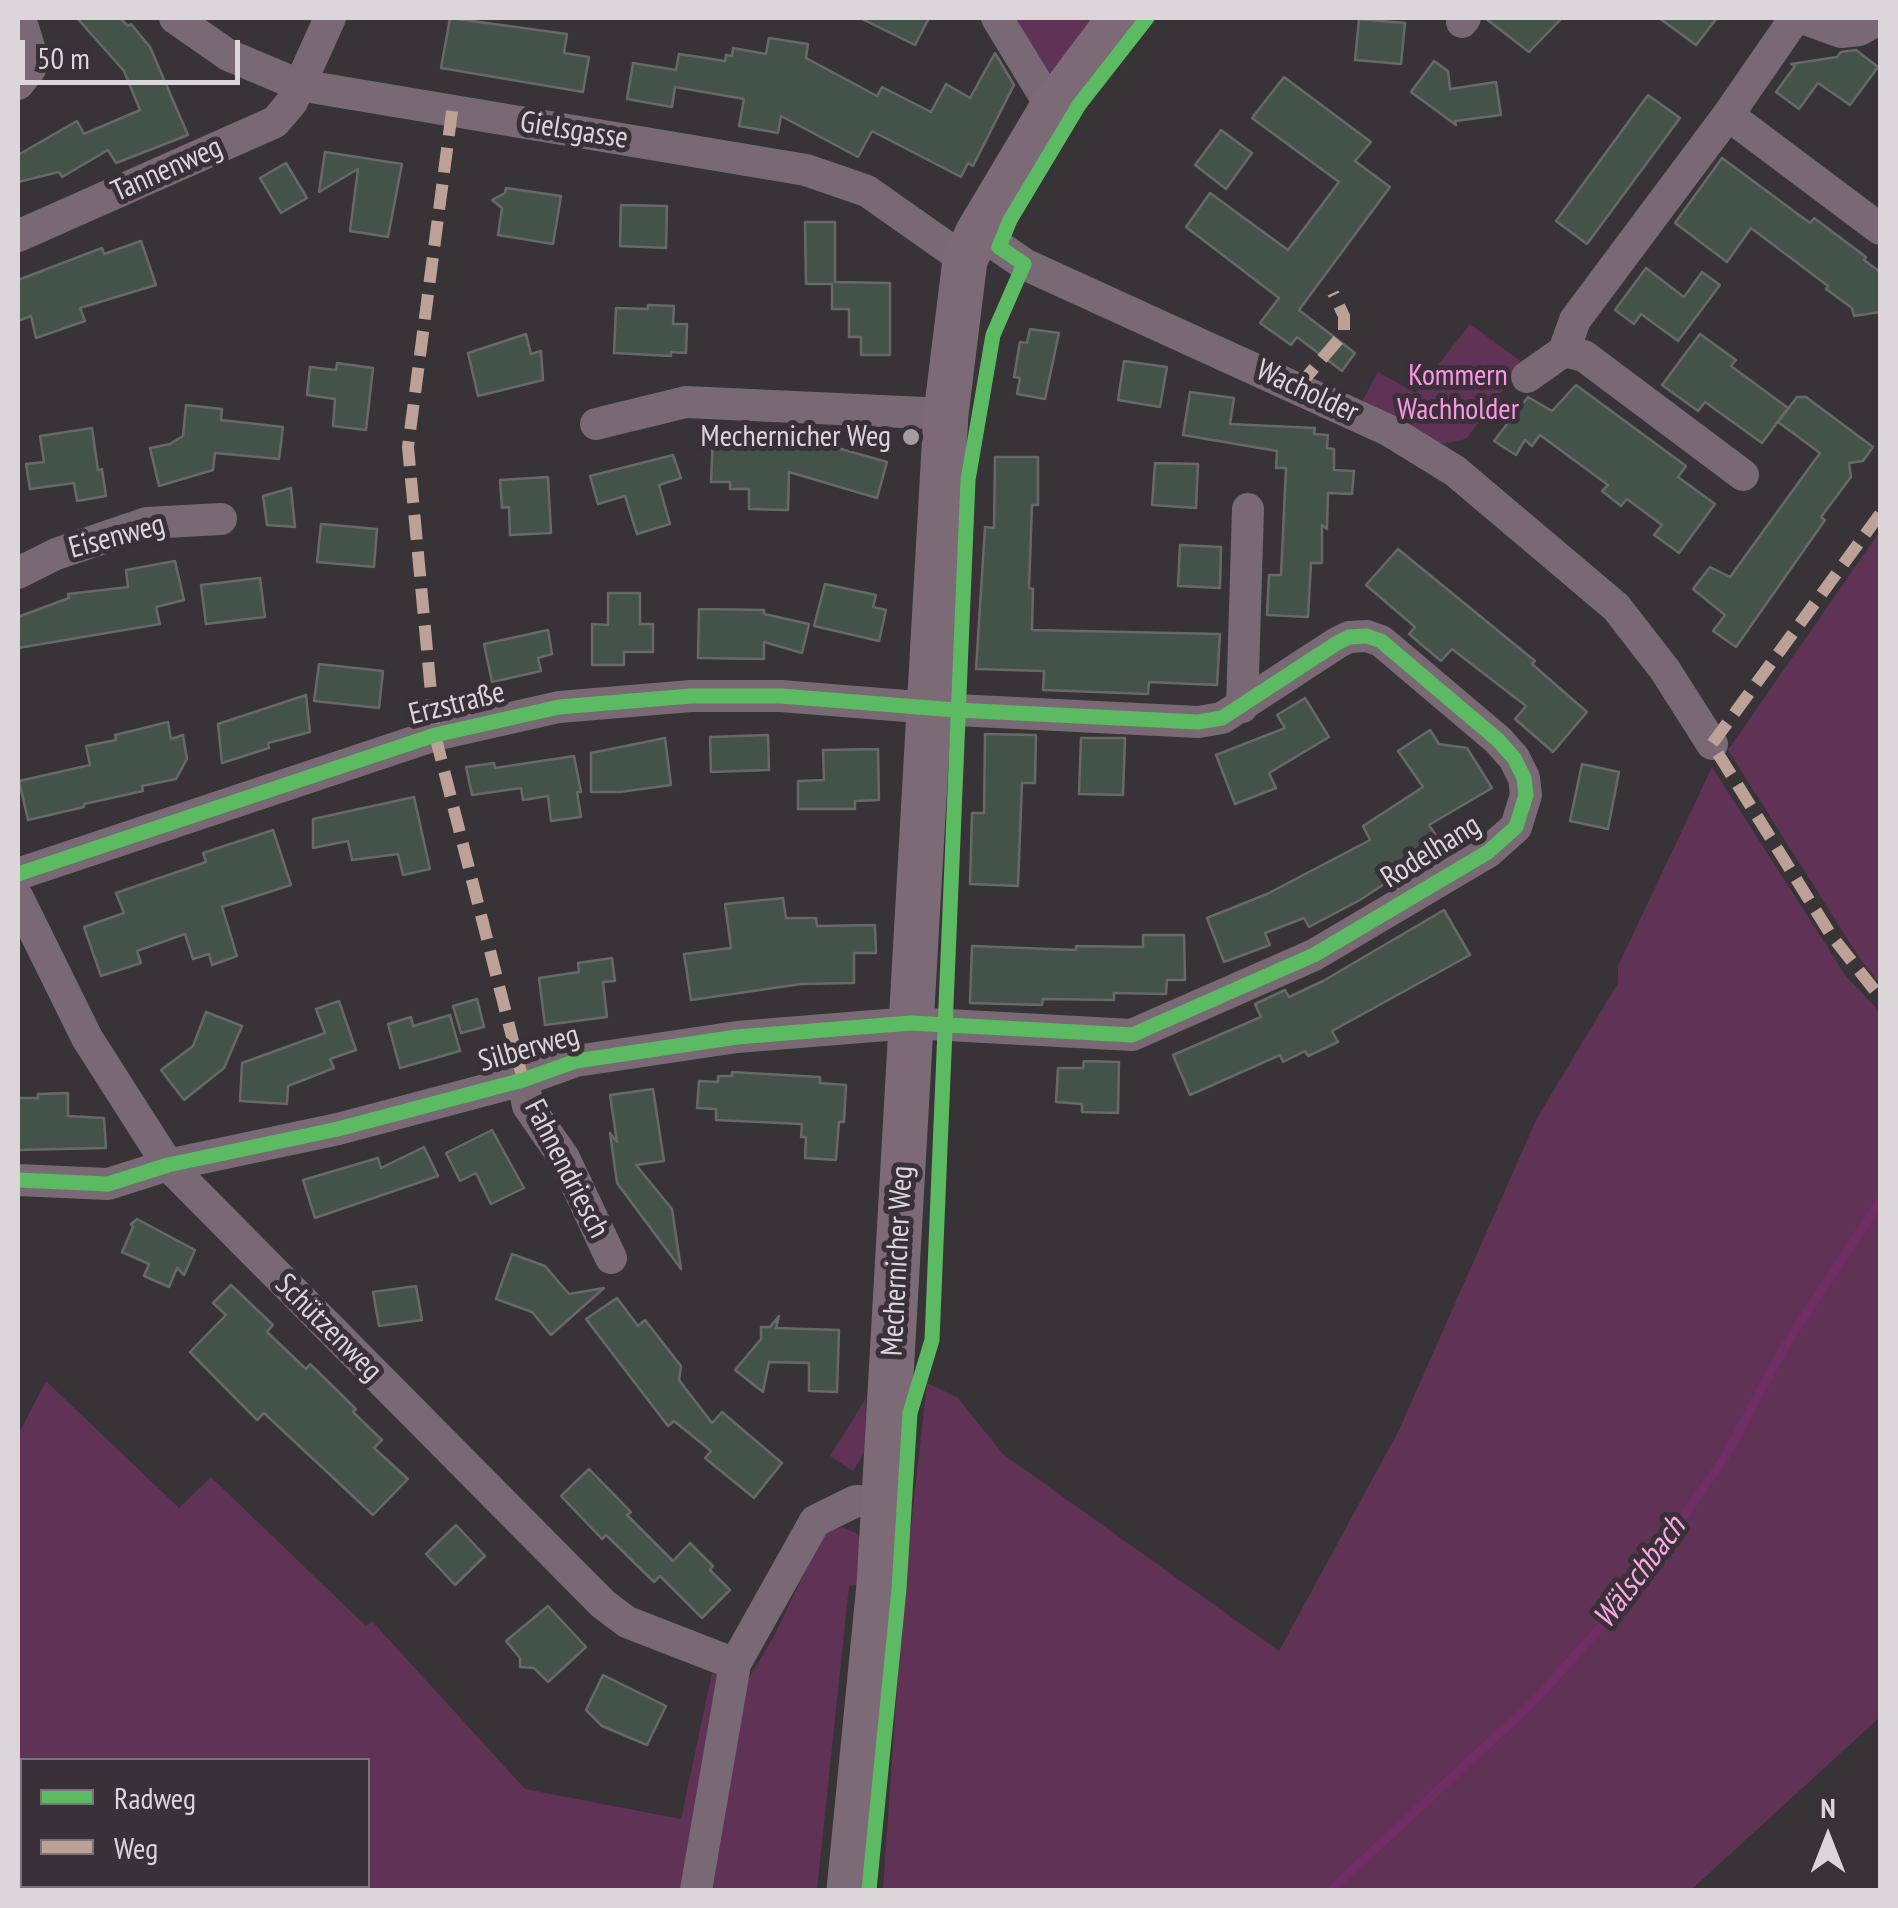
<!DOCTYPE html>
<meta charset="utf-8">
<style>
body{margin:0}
#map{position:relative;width:1898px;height:1908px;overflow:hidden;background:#373336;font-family:"PT Sans Narrow",sans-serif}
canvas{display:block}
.frame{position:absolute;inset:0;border:20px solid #dcd6da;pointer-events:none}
.legend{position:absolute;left:20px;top:1758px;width:350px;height:130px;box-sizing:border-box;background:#393137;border:2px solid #7a7378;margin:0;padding:12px 18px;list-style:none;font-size:30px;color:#dcd6da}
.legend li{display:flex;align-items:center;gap:20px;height:50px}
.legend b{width:50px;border:2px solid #7a7378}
.north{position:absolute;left:1778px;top:1788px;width:100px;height:100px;-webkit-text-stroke:8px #393137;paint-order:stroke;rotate:0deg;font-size:28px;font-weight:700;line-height:40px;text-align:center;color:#dcd6da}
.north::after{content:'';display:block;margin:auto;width:35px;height:45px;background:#dcd6da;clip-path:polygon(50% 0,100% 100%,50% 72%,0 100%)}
.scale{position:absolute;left:20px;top:40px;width:220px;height:45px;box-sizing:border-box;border:5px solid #dcd6da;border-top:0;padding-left:12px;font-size:30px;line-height:35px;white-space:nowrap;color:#dcd6da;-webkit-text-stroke:8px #393137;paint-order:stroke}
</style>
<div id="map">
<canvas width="1898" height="1908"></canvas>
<div class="frame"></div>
<ul class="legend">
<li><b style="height:12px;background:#5cba63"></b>Radweg</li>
<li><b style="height:12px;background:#bda197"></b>Weg</li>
</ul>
<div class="north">N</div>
<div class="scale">50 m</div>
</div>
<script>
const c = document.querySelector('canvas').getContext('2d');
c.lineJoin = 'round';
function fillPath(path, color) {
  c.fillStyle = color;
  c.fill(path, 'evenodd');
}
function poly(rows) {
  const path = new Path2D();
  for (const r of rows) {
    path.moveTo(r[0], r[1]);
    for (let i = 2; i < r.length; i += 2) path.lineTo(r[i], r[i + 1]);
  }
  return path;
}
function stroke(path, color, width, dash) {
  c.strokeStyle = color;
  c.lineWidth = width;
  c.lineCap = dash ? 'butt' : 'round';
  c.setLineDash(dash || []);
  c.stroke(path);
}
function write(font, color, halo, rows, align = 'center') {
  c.font = font + ' "PT Sans Narrow",sans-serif';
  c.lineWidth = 10;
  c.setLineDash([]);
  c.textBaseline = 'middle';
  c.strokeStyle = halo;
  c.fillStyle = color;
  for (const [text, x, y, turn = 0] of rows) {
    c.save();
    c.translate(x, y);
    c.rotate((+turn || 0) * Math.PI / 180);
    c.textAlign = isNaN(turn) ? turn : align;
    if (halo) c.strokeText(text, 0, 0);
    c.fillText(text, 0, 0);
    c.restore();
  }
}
const green = poly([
 [1016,18,1096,18,1045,78],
 [1470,324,1523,363,1466,439,1441,444,1362,401,1378,372,1416,393],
 [1880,531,1880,984,1862,962,1728,750],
 [1712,767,1846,976,1880,1012,1880,1717,1691,1890,883,1890,904,1587,927,1383,957,1397,1003,1454,1279,1651,1399,1430,1537,1118,1618,983,1618,966],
 [46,1381,179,1508,211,1477,366,1626,372,1621,525,1789,681,1819,712,1673,742,1689,773,1638,822,1537,832,1529,841,1527,856,1533,862,1540,864,1584,849,1586,817,1890,18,1890,18,1435],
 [22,1760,368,1760,368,1886,22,1886],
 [866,1398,864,1453,853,1471,830,1456]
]);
const stream = poly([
 [1331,1890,1535,1700,1628,1597,1725,1457,1782,1351,1880,1201]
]);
const building = poly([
 [77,18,120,18,128,26,131,24,150,47,188,135,116,163,108,150,62,177,59,172,18,182,18,155,77,121,84,134,140,110,124,71,77,18],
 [450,18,567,34,564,53,589,57,583,92,441,68,450,18],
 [860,18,929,18,915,45,860,18],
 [1485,18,1562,18,1529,52,1485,18],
 [1659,18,1717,18,1696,45,1659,18],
 [1359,19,1405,23,1401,64,1355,60,1359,19],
 [769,38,808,44,806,58,877,96,882,87,931,112,946,84,970,98,995,53,1014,85,973,166,968,163,961,177,872,131,858,157,781,116,778,133,739,126,744,99,675,87,672,107,627,99,633,63,676,70,679,54,725,61,726,55,732,56,733,48,766,54,769,38],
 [1856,50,1878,67,1850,105,1818,83,1799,109,1776,92,1795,66,1791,64,1837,57,1841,52,1856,50],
 [1434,61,1448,71,1450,89,1496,82,1501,115,1455,121,1456,125,1411,92,1434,61],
 [1284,77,1371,142,1355,161,1390,187,1299,310,1355,353,1342,371,1297,337,1291,345,1260,323,1279,298,1186,227,1210,193,1288,250,1339,182,1252,118,1284,77],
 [1648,95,1680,118,1587,244,1556,221,1648,95],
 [1221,130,1252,153,1226,189,1195,165,1221,130],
 [325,152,402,164,388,237,350,231,358,169,319,192,325,152],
 [1722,158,1810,223,1814,218,1866,257,1864,260,1880,272,1880,312,1854,316,1852,308,1826,289,1828,286,1751,228,1727,262,1675,223,1722,158],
 [286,163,307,198,281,213,260,178,286,163],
 [506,188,561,196,553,244,498,235,502,208,492,200,505,193,506,188],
 [621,205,667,206,666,248,620,246,621,205],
 [805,222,835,222,835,282,890,283,890,355,861,355,861,337,849,337,849,309,832,309,832,284,806,284,805,222],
 [141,241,156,285,80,308,85,321,36,338,31,316,18,321,18,280,102,248,104,254,141,241],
 [1646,268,1684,297,1702,272,1720,285,1678,341,1641,314,1634,324,1615,310,1646,268],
 [648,305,674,306,673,324,687,324,686,353,671,352,671,356,614,353,616,308,648,309,648,305],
 [1030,329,1059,333,1045,399,1017,394,1020,378,1014,377,1020,342,1027,343,1030,329],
 [526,334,531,354,541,351,543,380,478,396,468,353,526,334],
 [1700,334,1736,360,1731,366,1788,408,1762,443,1705,402,1698,411,1662,385,1700,334],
 [1124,361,1167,367,1160,407,1118,400,1124,361],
 [337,363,373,368,366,430,333,426,335,399,307,395,310,367,336,370,337,363],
 [1576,385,1686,466,1678,477,1715,504,1679,553,1654,535,1662,525,1627,499,1621,506,1602,491,1608,485,1540,435,1532,446,1525,440,1516,455,1494,441,1528,397,1552,411,1576,385],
 [1190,392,1234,398,1230,424,1315,428,1314,434,1328,435,1327,448,1334,449,1334,470,1354,471,1352,494,1328,493,1327,529,1322,525,1322,563,1311,563,1308,617,1267,615,1269,575,1281,575,1286,468,1276,468,1277,451,1183,435,1190,392],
 [1797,397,1806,397,1873,447,1863,461,1849,463,1851,477,1821,517,1825,520,1736,647,1713,631,1725,615,1693,589,1710,567,1730,577,1820,453,1778,422,1797,397],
 [186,405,222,409,221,420,283,427,279,459,215,453,213,470,159,486,150,448,170,444,183,436,186,405],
 [92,428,98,470,102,469,106,496,77,501,74,483,30,489,26,464,44,462,40,436,92,428],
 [713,436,806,439,887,462,877,498,789,472,788,510,749,509,749,489,730,489,730,482,711,482,713,436],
 [673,455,681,478,659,485,670,524,637,534,625,496,598,504,590,476,673,455],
 [995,457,1038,457,1038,505,1032,505,1029,588,1033,589,1032,630,1220,634,1217,685,1149,682,1148,694,1043,690,1044,671,976,669,985,527,994,528,995,457],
 [1155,463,1198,464,1196,508,1152,505,1155,463],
 [548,477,551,533,510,535,509,507,502,508,500,480,548,477],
 [291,488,295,527,267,525,263,496,291,488],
 [321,524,377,529,374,567,317,562,321,524],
 [1180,545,1221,547,1220,588,1178,586,1180,545],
 [1398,549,1535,661,1532,664,1587,712,1553,752,1515,719,1526,706,1452,649,1441,661,1409,634,1415,627,1366,585,1398,549],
 [175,561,184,600,156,607,160,624,18,648,18,617,69,598,68,594,128,587,126,570,175,561],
 [260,578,265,617,206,624,201,585,260,578],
 [825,584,876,595,873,607,886,610,879,641,814,626,825,584],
 [608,593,640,593,640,624,653,624,653,652,624,652,624,665,592,665,592,624,608,625,608,593],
 [699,609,764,610,764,614,809,624,802,653,764,642,764,659,698,658,699,609],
 [548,630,552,654,538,658,541,671,492,682,484,644,548,630],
 [319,664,383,671,379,708,314,701,319,664],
 [306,695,310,732,268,743,269,748,222,763,218,724,306,695],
 [1305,698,1329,737,1269,773,1276,788,1235,804,1216,755,1285,728,1277,715,1305,698],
 [168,722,171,739,183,735,187,759,176,779,142,786,143,791,84,804,84,807,28,820,19,781,90,765,86,746,116,740,115,735,168,722],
 [1430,730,1439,744,1467,748,1492,788,1429,825,1439,840,1415,853,1419,861,1360,900,1309,927,1304,918,1265,933,1270,945,1224,962,1207,918,1267,894,1370,840,1363,826,1423,787,1398,751,1430,730],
 [985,734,1036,735,1035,783,1022,783,1018,886,970,884,972,813,984,813,985,734],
 [768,735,769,770,711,772,710,737,768,735],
 [665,738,671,785,620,792,591,792,591,753,665,738],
 [1081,738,1125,738,1123,795,1079,794,1081,738],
 [878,749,879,800,855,801,855,809,798,809,798,781,824,780,823,750,878,749],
 [574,756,581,792,577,792,581,817,551,821,548,796,523,800,521,788,472,795,466,767,494,763,495,768,574,756],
 [1582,764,1619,772,1608,829,1570,821,1582,764],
 [414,797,430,869,403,875,398,854,352,860,348,841,313,848,313,819,414,797],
 [273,830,291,885,222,907,237,956,212,965,209,954,193,959,185,934,137,951,141,963,101,976,84,927,124,913,116,893,206,862,203,853,273,830],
 [783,898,786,918,816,918,817,926,875,925,876,953,854,953,854,983,801,984,691,1000,684,954,731,948,725,904,783,898],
 [1444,910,1470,955,1332,1031,1338,1042,1308,1056,1305,1051,1283,1062,1280,1055,1190,1095,1173,1055,1261,1017,1255,1004,1285,990,1289,997,1323,981,1444,910],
 [1143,935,1184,935,1185,980,1167,980,1166,994,1114,993,1114,1000,1043,999,1042,1005,970,1003,972,946,1076,950,1076,946,1143,947,1143,935],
 [612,958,615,981,603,982,607,1017,545,1025,539,978,579,972,578,963,612,958],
 [477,999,484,1027,461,1033,453,1006,477,999],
 [339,1001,356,1050,330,1059,334,1068,288,1086,287,1104,240,1101,242,1063,325,1033,316,1009,339,1001],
 [206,1012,242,1026,224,1068,184,1100,161,1070,193,1046,206,1012],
 [450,1015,460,1051,400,1068,388,1024,411,1017,413,1026,450,1015],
 [1084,1061,1119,1062,1118,1113,1082,1112,1082,1104,1056,1102,1058,1068,1083,1068,1084,1061],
 [732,1072,820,1077,820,1083,846,1085,844,1122,839,1122,836,1160,805,1158,806,1137,801,1137,802,1124,716,1120,716,1109,697,1108,699,1081,718,1082,718,1076,732,1076,732,1072],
 [653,1089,664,1161,636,1165,672,1209,681,1269,617,1183,610,1133,617,1142,610,1095,653,1089],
 [68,1093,68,1116,104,1118,106,1148,18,1150,18,1098,38,1098,38,1094,68,1093],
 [492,1130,524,1188,491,1204,476,1173,460,1181,446,1153,492,1130],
 [424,1147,438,1176,315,1218,303,1180,378,1158,381,1168,424,1147],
 [137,1219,195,1250,184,1275,177,1268,169,1287,144,1276,149,1264,122,1252,133,1227,131,1224,137,1219],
 [512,1254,545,1266,569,1294,604,1288,551,1335,532,1312,496,1299,512,1254],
 [231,1285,273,1325,267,1332,306,1369,310,1364,356,1409,353,1412,382,1440,374,1448,408,1479,373,1515,264,1413,257,1420,190,1352,226,1315,213,1303,231,1285],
 [416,1286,422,1320,379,1326,373,1292,416,1286],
 [617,1298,638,1326,645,1320,681,1366,679,1380,712,1423,722,1412,782,1463,754,1498,705,1458,711,1451,674,1421,668,1426,586,1319,617,1298],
 [779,1316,776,1328,839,1330,837,1392,809,1391,809,1363,769,1362,763,1392,735,1370,761,1339,761,1327,770,1327,779,1316],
 [589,1469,631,1512,627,1515,673,1561,690,1543,713,1566,710,1570,730,1590,702,1618,660,1576,654,1582,606,1535,602,1539,561,1496,589,1469],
 [456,1525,485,1556,455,1585,426,1554,456,1525],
 [548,1606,586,1647,548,1682,534,1668,520,1667,520,1658,506,1641,548,1606],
 [603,1675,666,1706,647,1745,602,1726,586,1710,603,1675]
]);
const street = poly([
 [175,18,228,55,299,85,806,170,867,191,965,260],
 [997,18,1052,108],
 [1802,18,1841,32,1859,30,1880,18],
 [1462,22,1465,18],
 [18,84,30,69,29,47,20,18],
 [1728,115,1880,229],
 [978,232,1024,264,1390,431,1455,471,1616,607,1665,670,1712,744],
 [18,236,275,122,292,102,330,18],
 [1527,377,1564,351],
 [596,424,686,402,946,414],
 [1743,475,1584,356,1564,351,1575,320,1728,115,1795,18],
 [18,573,56,554,147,523,221,519],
 [1242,707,1248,509],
 [18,874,435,735,559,707,691,696,781,696,956,710,1198,722,1222,718,1337,643,1349,637,1367,636,1381,641,1498,740,1514,758,1524,778,1526,795,1516,827,1488,852,1314,955,1132,1035,911,1023,737,1037,576,1061,523,1080,338,1129,168,1165,108,1184,18,1180],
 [18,898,87,1038,168,1165,603,1604,627,1622,735,1664],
 [523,1080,528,1106,564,1158,611,1258],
 [696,1890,735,1664,815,1521,856,1501,885,1502]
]);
const secondary = poly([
 [849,1890,879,1585,946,414,965,260,978,232,1052,108,1120,18]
]);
const quiet = poly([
 [452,111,408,447,435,735,523,1080],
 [1298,387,1344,333,1344,316,1333,293],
 [1880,514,1712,744,1831,935,1880,997]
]);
const cycleway = poly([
 [18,874,435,735,559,707,691,696,781,696,956,710,1198,722,1222,718,1337,643,1349,637,1367,636,1381,641,1498,740,1514,758,1524,778,1526,795,1516,827,1488,852,1314,955,1132,1035,911,1023,737,1037,576,1061,523,1080,338,1129,168,1165,108,1184,18,1180],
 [869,1890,899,1589,910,1413,932,1340,968,480,993,335,1024,264,999,247,1010,220,1079,105,1147,18]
]);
const markers = [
 [911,437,10,"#a29da1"]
];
const streetNames = [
 ["Gielsgasse",574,131,9],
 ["Tannenweg",167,170,-24],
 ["Wacholder",1307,392,25],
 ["Eisenweg",117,537,-15],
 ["Erzstraße",457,704,-14],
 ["Rodelhang",1431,852,-32],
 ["Silberweg",529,1049,-16],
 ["Fahnendriesch",566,1169,63],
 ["Mechernicher Weg",898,1261,-87],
 ["Schützenweg",328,1328,45]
];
const parkNames = [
 ["Kommern",1458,376],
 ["Wachholder",1458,410]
];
const poiNames = [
 ["Mechernicher Weg",891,437]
];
const waterNames = [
 ["Wälschbach",1640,1573,-53]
];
fillPath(green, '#603256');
stroke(stream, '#702e64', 9);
fillPath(building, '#44534a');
stroke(building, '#686869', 2.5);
stroke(street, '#786975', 32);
stroke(secondary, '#7d6a77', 45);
stroke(quiet, '#bda197', 12, [25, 12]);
stroke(cycleway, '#5cba63', 15);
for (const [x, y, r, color] of markers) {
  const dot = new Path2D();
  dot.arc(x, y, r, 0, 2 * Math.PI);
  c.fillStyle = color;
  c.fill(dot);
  stroke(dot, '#393137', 4);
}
write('30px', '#dcd6da', '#393137', streetNames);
write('30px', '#fd96e6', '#393137', parkNames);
write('30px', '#dcd6da', '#393137', poiNames, 'right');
write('italic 32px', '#f9a7e5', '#393137', waterNames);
</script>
